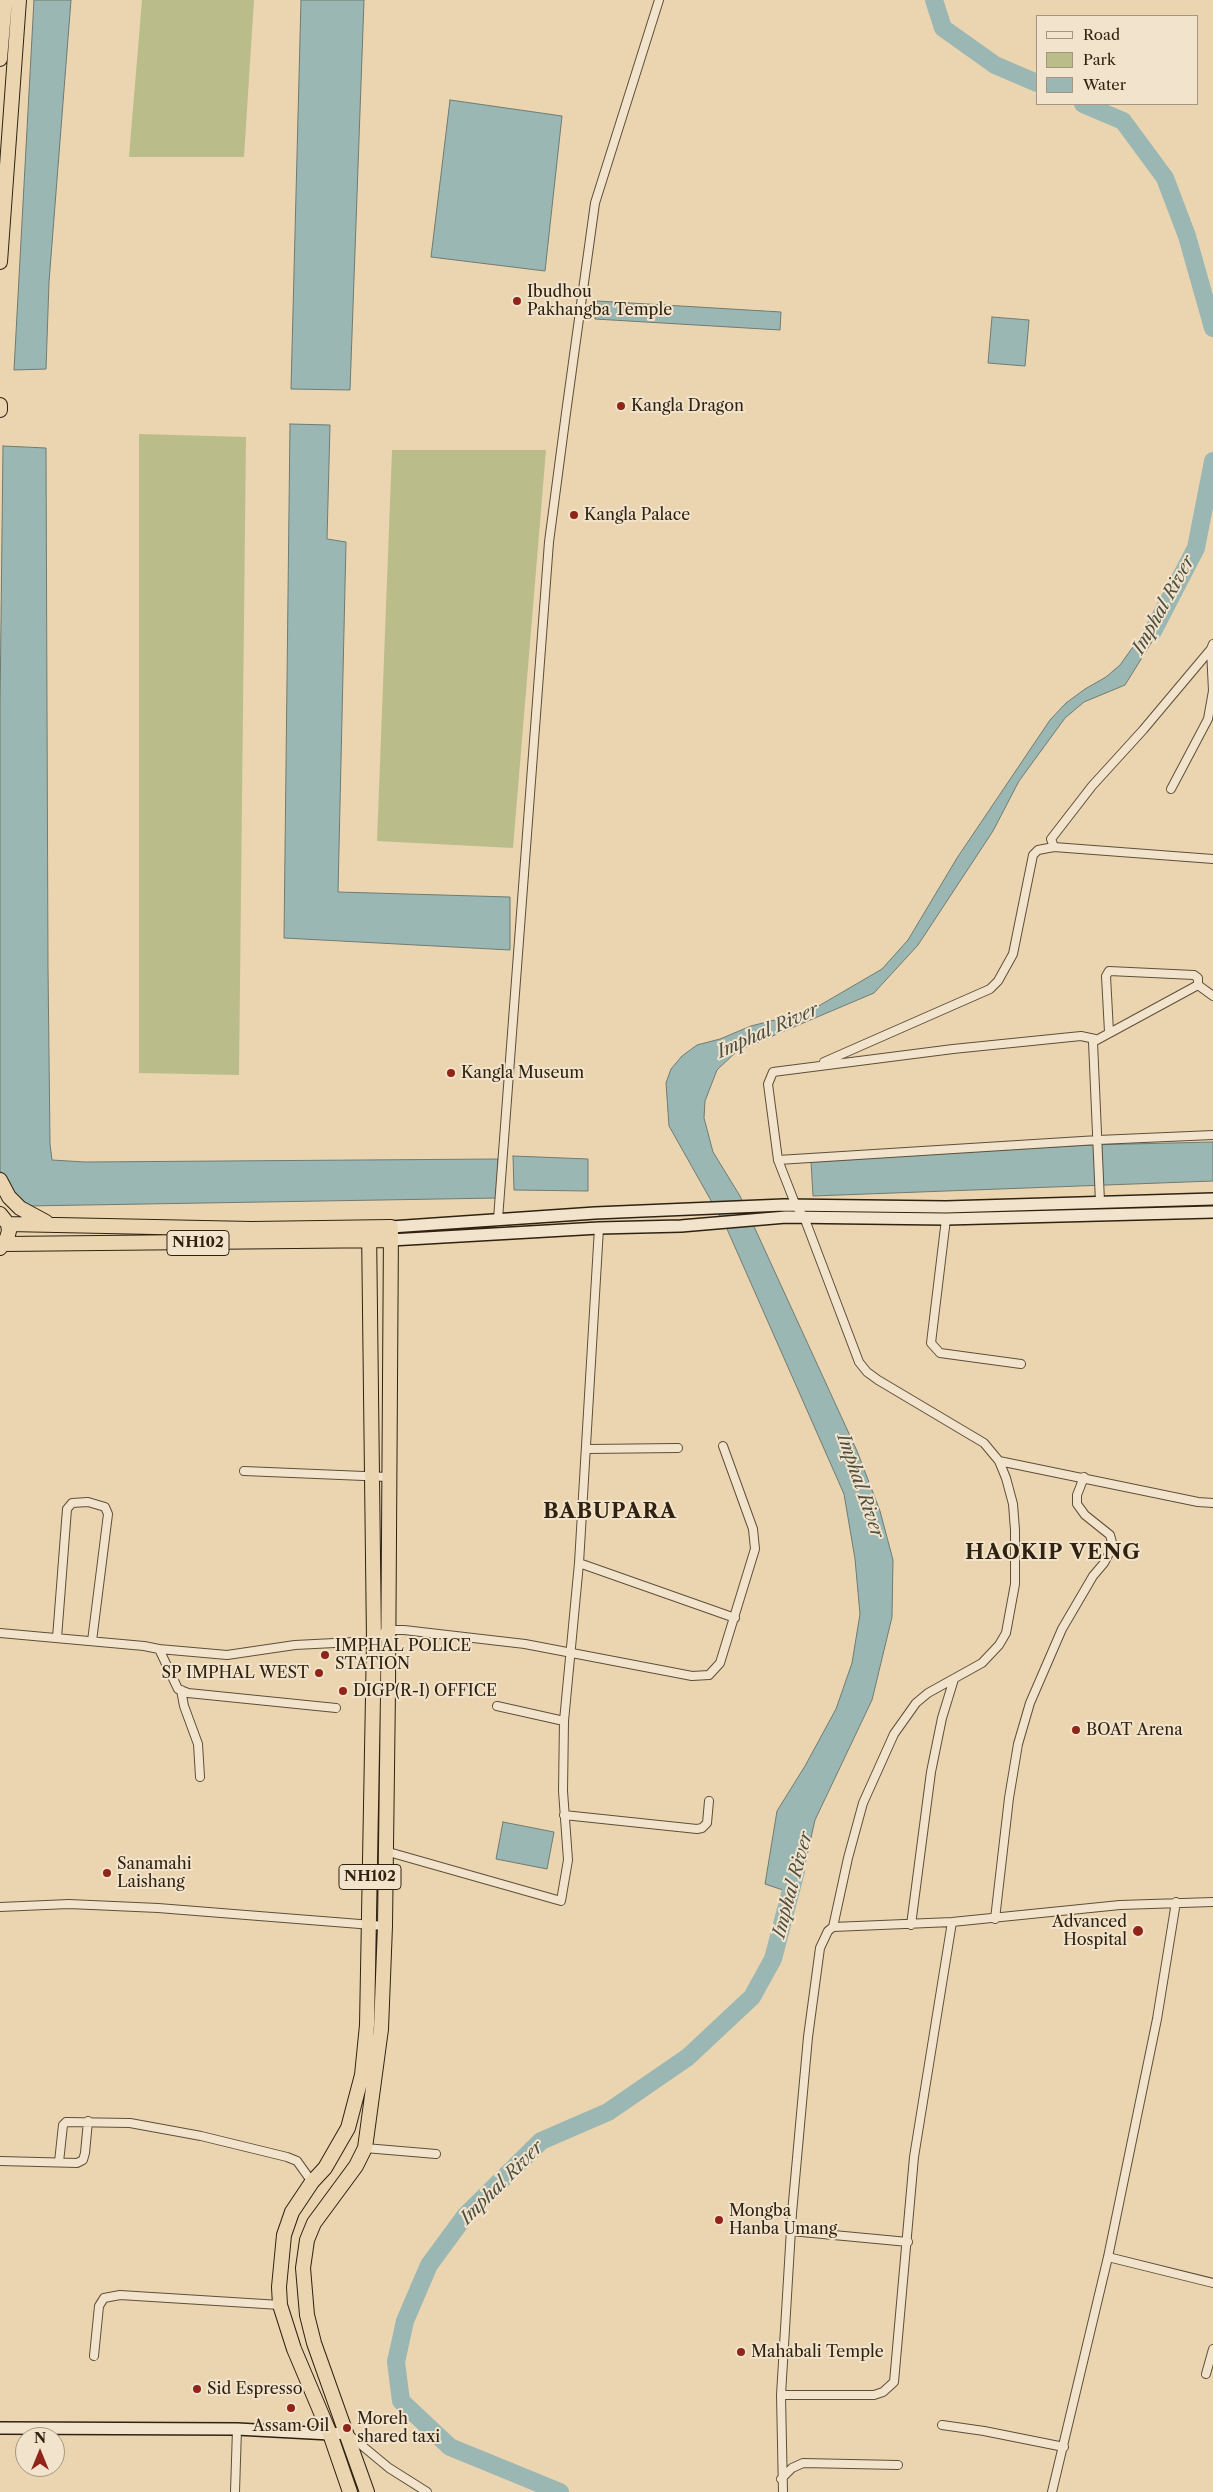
<!DOCTYPE html>
<style>
body{margin:0}
#map{position:relative;width:1213px;height:2492px;overflow:hidden;background:#ebd5b1;font-family:"Libre Caslon Text",serif}
canvas{display:block}
.legend{position:absolute;left:1036px;top:15px;width:162px;height:90px;box-sizing:border-box;background:#f2e4cc;border:1px solid #a49681;margin:0;padding:6px 9px;list-style:none;font-size:15px;color:#2f2210}
.legend li{display:flex;align-items:center;gap:10px;height:25px}
.legend b{width:25px;border:1px solid #a49681}
.north{position:absolute;left:15px;top:2427px;width:50px;height:50px;box-sizing:border-box;background:#f2e4cc;border:1px solid #a49681;border-radius:50%;rotate:0deg;font-size:14px;font-weight:700;line-height:20px;text-align:center;color:#2f2210}
.north::after{content:'';display:block;margin:auto;width:18px;height:22px;background:#8f2418;clip-path:polygon(50% 0,100% 100%,50% 72%,0 100%)}
</style>
<div id="map">
<canvas width="1213" height="2492"></canvas>
<ul class="legend">
<li><b style="height:6px;background:#f2e4cc"></b>Road</li>
<li><b style="height:14px;background:#babd8a"></b>Park</li>
<li><b style="height:14px;background:#9ab7b3"></b>Water</li>
</ul>
<div class="north">N</div>
</div>
<script>
const c = document.querySelector('canvas').getContext('2d');
c.lineJoin = 'round';
function fillPath(path, color) {
  c.fillStyle = color;
  c.fill(path, 'evenodd');
}
function poly(rows) {
  const path = new Path2D();
  for (const r of rows) {
    path.moveTo(r[0], r[1]);
    for (let i = 2; i < r.length; i += 2) path.lineTo(r[i], r[i + 1]);
  }
  return path;
}
function stroke(path, color, width, dash) {
  c.strokeStyle = color;
  c.lineWidth = width;
  c.lineCap = dash ? 'butt' : 'round';
  c.setLineDash(dash || []);
  c.stroke(path);
}
function write(font, color, halo, rows, align = 'center') {
  c.font = font + ' "Libre Caslon Text",serif';
  c.lineWidth = 4;
  c.setLineDash([]);
  c.textBaseline = 'middle';
  c.strokeStyle = halo;
  c.fillStyle = color;
  for (const [text, x, y, turn = 0] of rows) {
    c.save();
    c.translate(x, y);
    c.rotate((+turn || 0) * Math.PI / 180);
    c.textAlign = isNaN(turn) ? turn : align;
    if (halo) c.strokeText(text, 0, 0);
    c.fillText(text, 0, 0);
    c.restore();
  }
}
const green = poly([
 [142,0,254,0,244,157,129,157],
 [139,434,246,437,239,1075,139,1073],
 [392,450,546,450,513,848,377,841]
]);
const water = poly([
 [34,0,71,0,49,282,46,369,14,370,34,0],
 [301,0,364,0,350,390,291,389,301,0],
 [450,100,562,116,545,271,431,257,450,100],
 [597,301,781,312,780,330,595,319,597,301],
 [992,317,1029,320,1025,366,988,363,992,317],
 [290,424,330,425,327,539,346,542,338,892,510,897,510,950,284,938,290,424],
 [3,446,46,448,48,967,50,1144,52,1160,85,1162,498,1159,498,1198,27,1206,8,1188,0,1170,0,708,3,446],
 [1165,602,1158,632,1125,685,1084,702,1065,718,1019,781,993,831,918,945,874,993,737,1051,717,1070,705,1101,704,1118,713,1152,740,1196,857,1451,880,1511,893,1560,892,1617,872,1700,815,1820,798,1895,765,1884,777,1811,805,1766,836,1709,852,1663,860,1614,855,1559,844,1494,727,1229,669,1126,666,1083,671,1069,682,1056,697,1045,720,1039,751,1026,810,1011,882,969,908,940,957,858,1050,720,1066,703,1085,689,1106,677,1120,665,1165,602],
 [1213,1142,1213,1181,813,1196,811,1161,1088,1145,1213,1142],
 [513,1156,588,1159,588,1191,514,1190,513,1156],
 [503,1822,554,1832,547,1869,496,1859,503,1822]
]);
const river = poly([
 [934,0,943,28,995,65,1037,83],
 [1083,104,1123,121,1165,178,1187,236,1213,328],
 [1152,633,1196,548,1213,461],
 [560,2492,450,2447,401,2401,396,2362,405,2321,429,2265,465,2216,541,2141,608,2112,688,2057,752,1997,773,1959,796,1871]
]);
const street = poly([
 [1213,644,1211,649,1143,730,1092,786,1051,839,1054,847,1213,859],
 [1171,789,1208,719,1213,691,1211,649],
 [1198,985,1213,996],
 [1095,1039,1081,1036,953,1049,773,1072,768,1084,778,1160,1098,1140,1213,1135],
 [824,1062,990,989,998,981,1013,954,1033,855,1038,850,1054,847],
 [778,1160,796,1206,804,1217,859,1362,867,1372,878,1380,984,1443,999,1461,1006,1478,1013,1504,1015,1530,1015,1584,1006,1633,999,1645,982,1663,928,1693,916,1703,894,1734,863,1803,848,1858,833,1927],
 [1100,1202,1093,1042,1198,985,1198,978,1194,975,1109,971,1106,976,1109,1032],
 [498,1219,549,542,566,413,595,203,659,0],
 [946,1219,931,1343,940,1353,1021,1364],
 [587,1449,678,1448],
 [999,1461,1198,1502,1213,1503],
 [244,1471,388,1477],
 [579,1563,735,1618],
 [0,1633,144,1646,159,1649,178,1689,188,1693,336,1708],
 [57,1638,67,1509,72,1503,88,1502,105,1507,108,1514,92,1641],
 [159,1649,227,1655,295,1645,374,1641,387,1630,404,1630,525,1644,692,1676,709,1675,720,1663,755,1549,753,1529,723,1446],
 [181,1690,184,1706,198,1744,200,1777],
 [497,1706,564,1721],
 [564,1815,697,1829,702,1828,707,1823,709,1801],
 [385,1851,561,1901,568,1860,563,1791,564,1721,579,1563,599,1228],
 [0,1907,69,1904,158,1908,385,1926],
 [995,1919,1009,1798,1018,1744,1030,1703,1062,1629,1093,1576,1104,1563,1113,1546,1110,1535,1085,1515,1077,1504,1077,1495,1084,1477],
 [911,1925,931,1772,942,1718,954,1679],
 [365,2148,436,2154],
 [0,2161,77,2163,83,2160,85,2153,88,2121],
 [59,2162,63,2125,66,2122,130,2123,201,2136,287,2157,297,2161,312,2182],
 [791,2231,908,2242],
 [1108,2257,1213,2283],
 [94,2356,99,2306,104,2298,120,2295,280,2305],
 [1206,2374,1213,2349],
 [781,2395,874,2395,883,2392,894,2382,914,2157,952,1922],
 [942,2425,984,2431,1064,2447],
 [348,2434,389,2468,427,2492],
 [781,2479,792,2468,803,2463,898,2465],
 [235,2492,237,2429],
 [783,2492,781,2395,792,2213,808,2037,820,1948,828,1931,833,1927,952,1922,1120,1905,1213,1902],
 [1052,2492,1108,2257,1157,2019,1176,1902]
]);
const secondary = poly([
 [391,1227,595,1213,784,1205,946,1207,1213,1199],
 [391,1240,599,1228,681,1226,786,1217,946,1219,1213,1212],
 [0,2428,237,2429,330,2434,346,2433]
]);
const highway = poly([
 [0,59,5,0],
 [0,262,19,0],
 [0,405,0,410],
 [0,1180,9,1197,20,1208,46,1222],
 [0,1214,8,1224,9,1231,7,1238,0,1248],
 [8,1224,252,1229,391,1227,388,1690,385,1926,381,2029,365,2148,356,2166,314,2223,307,2240,303,2268,307,2315,314,2343,367,2492],
 [4,1244,391,1240],
 [350,2492,330,2434,294,2349,280,2305,279,2287,284,2235,292,2212,312,2182,325,2168,348,2128,362,2075,367,2025,374,1641,369,1228]
]);
const markers = [
 [517,301,5,"#8f2418"],
 [621,406,5,"#8f2418"],
 [574,515,5,"#8f2418"],
 [451,1073,5,"#8f2418"],
 [325,1655,5,"#8f2418"],
 [319,1673,5,"#8f2418"],
 [343,1691,5,"#8f2418"],
 [1076,1730,5,"#8f2418"],
 [107,1873,5,"#8f2418"],
 [1138,1931,6,"#8f2418"],
 [719,2220,5,"#8f2418"],
 [741,2352,5,"#8f2418"],
 [197,2389,5,"#8f2418"],
 [291,2408,5,"#8f2418"],
 [347,2428,5,"#8f2418"]
];
const shields = [
 [198,1243,62],
 [370,1877,62]
];
const shieldNames = [
 ["NH102",198,1243],
 ["NH102",370,1877]
];
const poiNames = [
 ["Ibudhou",527,292],
 ["Pakhangba Temple",527,310],
 ["Kangla Dragon",631,406],
 ["Kangla Palace",584,515],
 ["Kangla Museum",461,1073],
 ["IMPHAL POLICE",335,1646],
 ["STATION",335,1664],
 ["SP IMPHAL WEST",309,1673,"right"],
 ["DIGP(R-I) OFFICE",353,1691],
 ["BOAT Arena",1086,1730],
 ["Sanamahi",117,1864],
 ["Laishang",117,1882],
 ["Advanced",1127,1922,"right"],
 ["Hospital",1127,1940,"right"],
 ["Mongba",729,2211],
 ["Hanba Umang",729,2229],
 ["Mahabali Temple",751,2352],
 ["Sid Espresso",207,2389],
 ["Moreh",357,2419],
 ["shared taxi",357,2437],
 ["Assam Oil",291,2426,"center"]
];
const waterNames = [
 ["Imphal River",1164,605,-61],
 ["Imphal River",768,1031,-24],
 ["Imphal River",860,1486,71],
 ["Imphal River",793,1885,-75],
 ["Imphal River",502,2183,-45]
];
const districtNames = [
 ["BABUPARA",610,1512],
 ["HAOKIP VENG",1053,1553]
];
fillPath(green, '#babd8a');
fillPath(water, '#9ab7b3');
stroke(water, '#6f7b72', 1);
stroke(river, '#9ab7b3', 18);
stroke(street, '#5e4f38', 10);
stroke(secondary, '#2f2210', 14);
stroke(highway, '#2f2210', 16);
stroke(street, '#f2e4cc', 8);
stroke(secondary, '#f2e4cc', 11);
stroke(highway, '#ebd5b1', 14);
for (const [x, y, r, color] of markers) {
  const dot = new Path2D();
  dot.arc(x, y, r, 0, 2 * Math.PI);
  c.fillStyle = color;
  c.fill(dot);
  stroke(dot, '#f2e4cc', 2);
}
for (const [x, y, w] of shields) {
  const box = new Path2D();
  box.roundRect(x - w / 2, y - 12.5, w, 25, 4);
  c.fillStyle = '#f2e4cc';
  c.fill(box);
  stroke(box, '#2f2210', 1);
}
write('bold 15px', '#2f2210', null, shieldNames);
write('16px', '#2f2210', '#f2e4cc', poiNames, 'left');
write('italic 18px', '#4f4f41', '#f2e4cc', waterNames);
c.letterSpacing = '1px';
write('bold 21px', '#2f2210', '#f2e4cc', districtNames);
c.letterSpacing = '0px';
</script>
